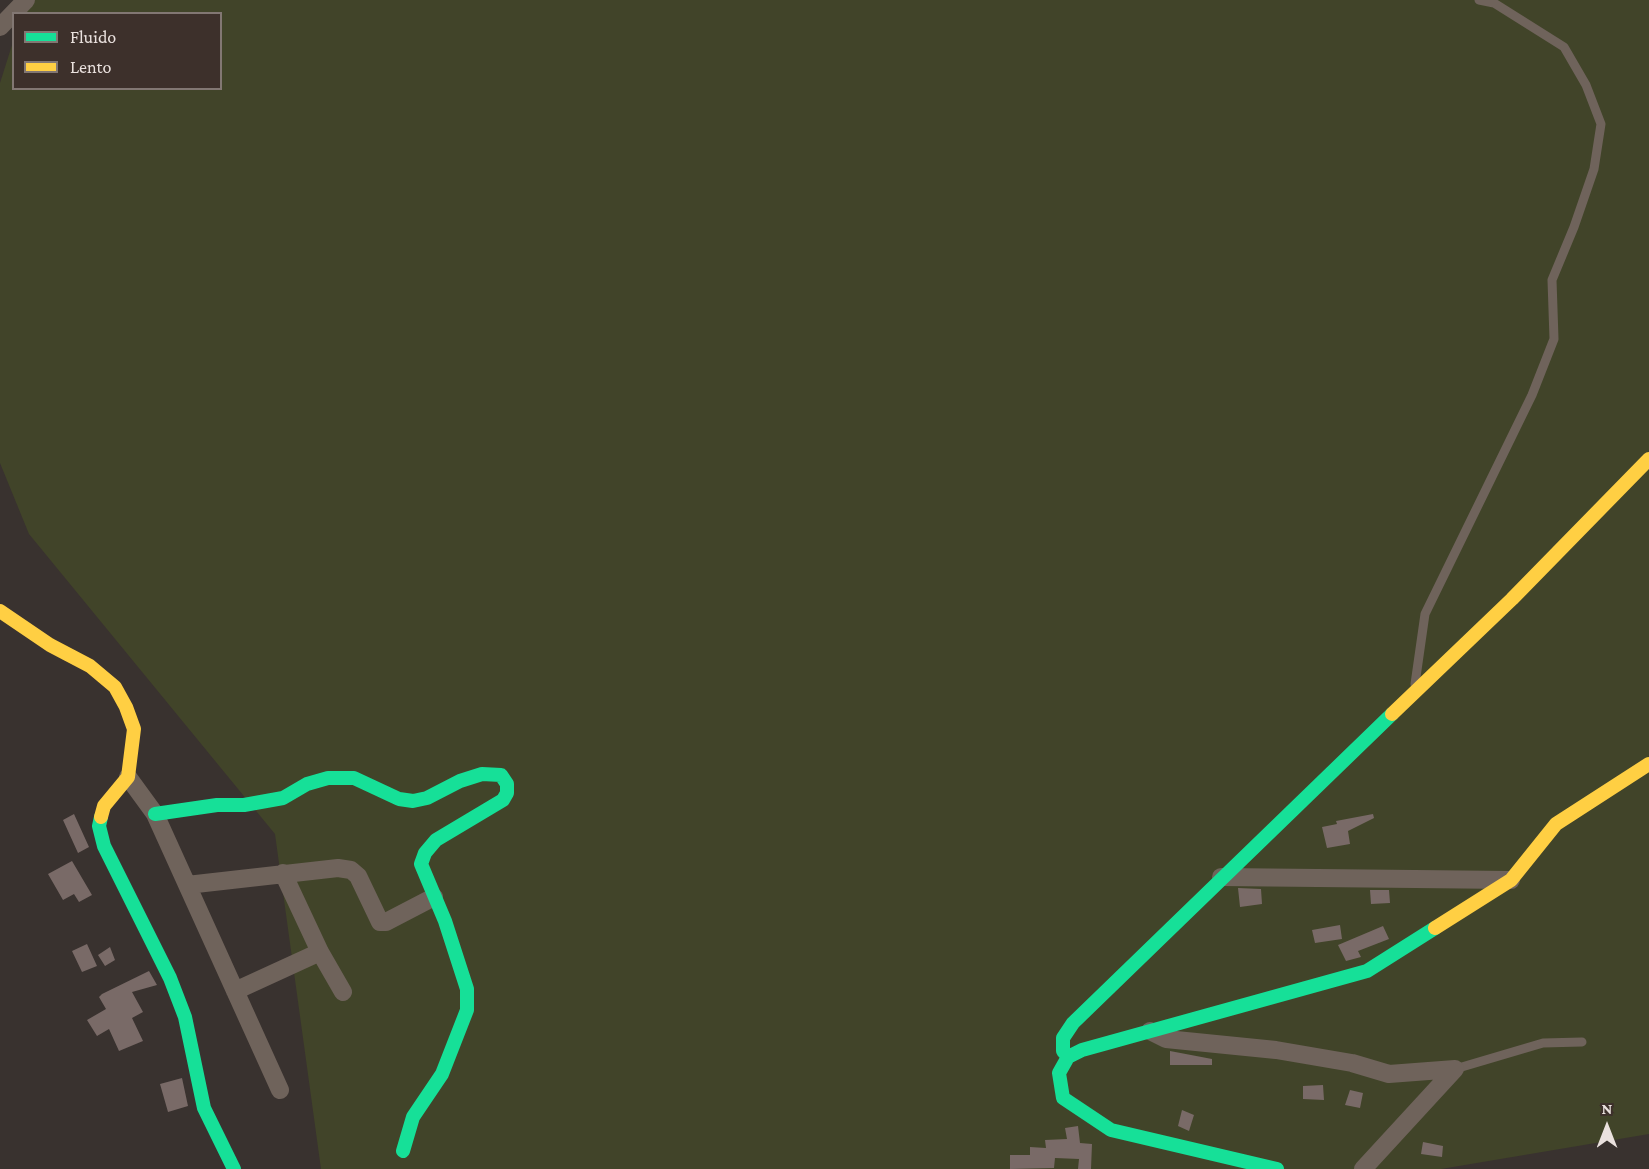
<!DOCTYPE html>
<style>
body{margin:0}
#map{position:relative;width:1649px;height:1169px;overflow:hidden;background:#39322f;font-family:"Crimson Pro",serif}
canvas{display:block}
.legend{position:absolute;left:12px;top:12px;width:210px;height:78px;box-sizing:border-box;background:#3d302b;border:2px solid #827773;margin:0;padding:8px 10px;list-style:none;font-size:18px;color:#eae1de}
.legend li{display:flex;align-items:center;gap:12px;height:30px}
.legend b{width:30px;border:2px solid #827773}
.north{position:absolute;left:1577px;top:1097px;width:60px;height:60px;-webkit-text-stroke:4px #3d302b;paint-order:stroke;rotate:0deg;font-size:16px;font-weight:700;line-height:24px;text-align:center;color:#eae1de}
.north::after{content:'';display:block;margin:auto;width:21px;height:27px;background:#eae1de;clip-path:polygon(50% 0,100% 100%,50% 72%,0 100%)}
</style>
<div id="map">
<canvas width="1649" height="1169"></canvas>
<ul class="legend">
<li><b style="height:8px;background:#16e098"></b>Fluido</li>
<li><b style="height:8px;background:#ffcf43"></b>Lento</li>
</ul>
<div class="north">N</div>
</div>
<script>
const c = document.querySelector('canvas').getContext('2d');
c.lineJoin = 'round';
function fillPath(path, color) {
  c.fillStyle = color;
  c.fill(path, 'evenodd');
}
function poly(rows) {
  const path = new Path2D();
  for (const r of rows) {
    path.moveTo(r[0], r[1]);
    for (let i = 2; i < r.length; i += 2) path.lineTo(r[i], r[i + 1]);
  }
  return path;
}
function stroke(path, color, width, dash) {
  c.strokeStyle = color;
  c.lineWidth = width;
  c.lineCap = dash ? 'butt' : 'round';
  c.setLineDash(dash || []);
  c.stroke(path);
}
const green = poly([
 [27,0,1649,0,1649,1134,1441,1169,321,1169,275,834,29,534,0,463,0,83,13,42,14,88,220,88,220,14,23,13]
]);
const building = poly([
 [74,814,89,847,78,853,63,820],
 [1373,814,1374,818,1348,831,1350,844,1327,848,1322,827,1337,824,1336,821],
 [72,861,92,895,79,902,74,894,63,900,48,874],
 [1238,888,1261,889,1262,904,1240,907],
 [1370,890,1389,890,1390,903,1371,904],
 [1340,925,1342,939,1315,943,1312,930],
 [1383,926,1389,939,1358,951,1361,957,1346,961,1338,945],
 [87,944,97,966,82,972,72,951],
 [110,947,115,960,105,966,98,955],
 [149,971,157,985,132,992,143,1012,132,1018,143,1041,119,1051,109,1029,97,1036,87,1020,106,1009,99,997,102,994],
 [1170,1051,1212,1059,1212,1065,1170,1065],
 [182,1078,188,1106,168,1112,160,1084],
 [1323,1085,1324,1100,1303,1099,1303,1086],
 [1350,1090,1363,1093,1360,1108,1345,1105],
 [1182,1110,1194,1115,1189,1131,1178,1126],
 [1078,1126,1080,1143,1092,1144,1091,1169,1078,1169,1079,1159,1055,1158,1054,1168,1010,1169,1010,1155,1030,1155,1030,1147,1046,1148,1045,1140,1067,1139,1065,1128],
 [1423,1142,1443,1146,1442,1157,1421,1154]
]);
const lane = poly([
 [1415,684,1425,614,1532,395,1554,339,1552,280,1574,227,1594,169,1601,124,1586,85,1564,47,1494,3,1479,0],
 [1455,1069,1543,1043,1582,1042]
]);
const street = poly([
 [0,27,26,0],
 [128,777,155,814,280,1090],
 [283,873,320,952,343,992],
 [1221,877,1511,880],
 [187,885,338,868,351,870,358,876,380,922,386,922,434,897],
 [235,991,320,952],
 [1150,1031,1166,1039,1276,1050,1352,1063,1389,1074,1455,1069,1363,1169]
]);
const fast = poly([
 [155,814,217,805,244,805,283,798,307,784,328,778,354,778,399,799,413,801,427,798,460,781,482,774,501,775,507,784,507,793,503,800,436,840,425,853,421,864,445,921,467,989,467,1010,442,1074,413,1117,403,1151],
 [101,817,99,826,104,846,170,978,185,1017,204,1108,234,1169],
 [1068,1057,1063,1051,1063,1038,1073,1023,1392,714],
 [1277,1169,1111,1130,1063,1098,1059,1073,1068,1057,1082,1050,1367,971,1435,928]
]);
const slow = poly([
 [0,611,50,645,90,666,115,687,126,707,134,729,128,777,104,806,101,817],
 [1392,714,1512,599,1649,459],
 [1435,928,1511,880,1556,824,1649,764]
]);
fillPath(green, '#414429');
fillPath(building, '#796a67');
stroke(lane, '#6f635b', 9);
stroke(street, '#6f635b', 18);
stroke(fast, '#16e098', 14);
stroke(slow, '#ffcf43', 14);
</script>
